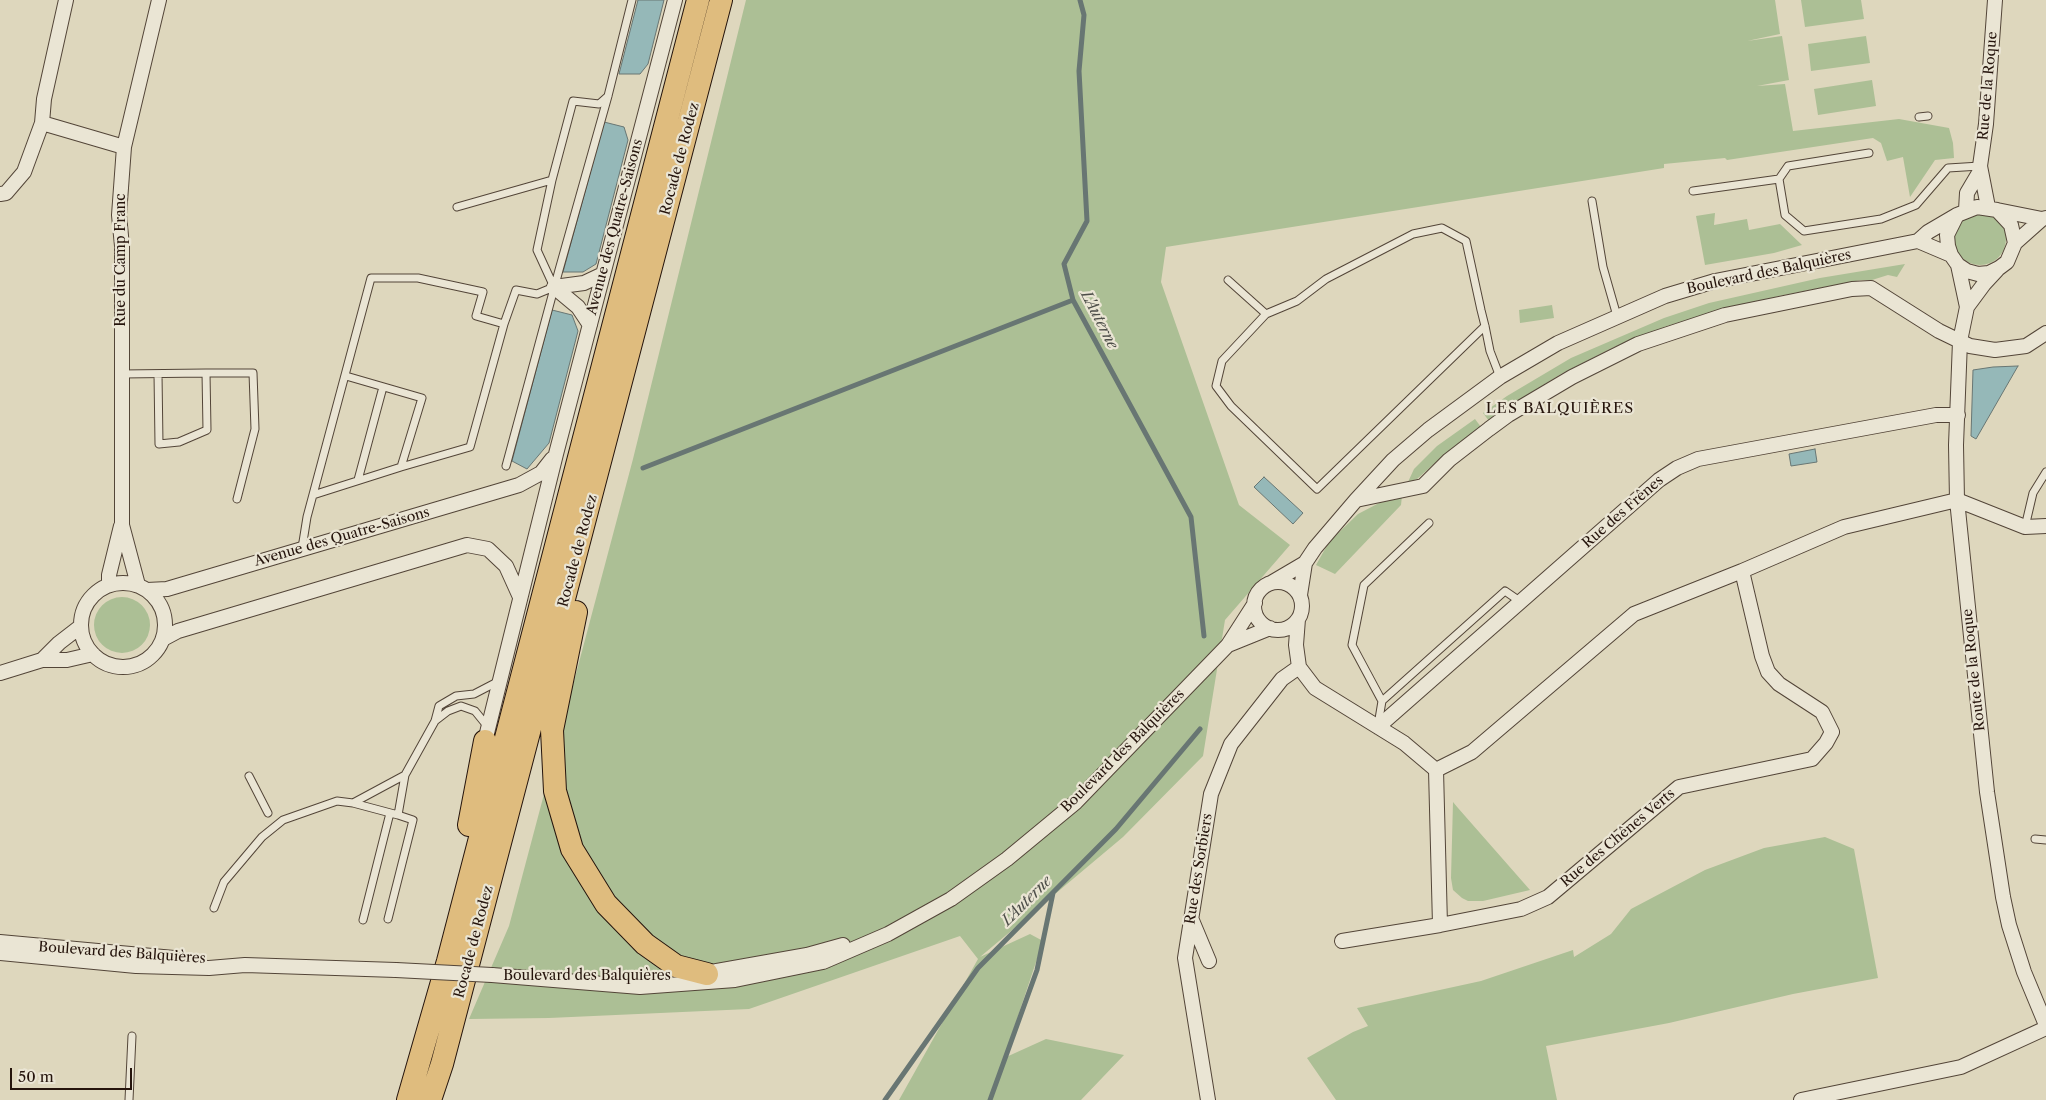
<!DOCTYPE html>
<meta charset="utf-8">
<style>
body{margin:0}
#map{position:relative;width:2046px;height:1100px;overflow:hidden;background:#ded7bd;font-family:"Libre Caslon Text",serif}
canvas{display:block}
.scale{position:absolute;left:10px;top:1068px;width:122px;height:22px;box-sizing:border-box;border:2px solid #25140c;border-top:0;padding-left:6px;font-size:15px;line-height:18px;white-space:nowrap;color:#25140c;-webkit-text-stroke:4px #eae5d4;paint-order:stroke}
</style>
<div id="map">
<canvas width="2046" height="1100"></canvas>
<div class="scale">50 m</div>
</div>
<script>
const c = document.querySelector('canvas').getContext('2d');
c.lineJoin = 'round';
function fillPath(path, color) {
  c.fillStyle = color;
  c.fill(path, 'evenodd');
}
function poly(rows) {
  const path = new Path2D();
  for (const r of rows) {
    if (r.length === 3) {
      path.moveTo(r[0] + r[2], r[1]);
      path.arc(r[0], r[1], r[2], 0, 2 * Math.PI);
      continue;
    }
    path.moveTo(r[0], r[1]);
    for (let i = 2; i < r.length; i += 2) path.lineTo(r[i], r[i + 1]);
  }
  return path;
}
function stroke(path, color, width, dash) {
  c.strokeStyle = color;
  c.lineWidth = width;
  c.lineCap = dash ? 'butt' : 'round';
  c.setLineDash(dash || []);
  c.stroke(path);
}
function write(font, color, halo, rows, align = 'center') {
  c.font = font + ' "Libre Caslon Text",serif';
  c.lineWidth = 4.5;
  c.setLineDash([]);
  c.textBaseline = 'middle';
  c.strokeStyle = halo;
  c.fillStyle = color;
  for (const [text, x, y, turn = 0] of rows) {
    c.save();
    c.translate(x, y);
    c.rotate((+turn || 0) * Math.PI / 180);
    c.textAlign = isNaN(turn) ? turn : align;
    if (halo) c.strokeText(text, 0, 0);
    c.fillText(text, 0, 0);
    c.restore();
  }
}
const green = poly([
 [746,0,1775,0,1780,34,1747,41,1782,36,1789,80,1757,86,1785,84,1793,131,1899,119,1949,128,1953,143,1954,158,1935,160,1910,197,1903,157,1887,161,1881,143,1873,138,1727,160,1725,158,1664,164,1664,168,1166,247,1161,282,1239,505,1290,545,1225,620,1203,756,1123,837,980,957,1030,934,1043,941,1004,1058,1046,1039,1124,1055,1081,1100,899,1100,978,959,960,936,749,1009,549,1018,469,1019,509,926,633,459],
 [1801,0,1861,0,1864,19,1805,27],
 [1866,36,1870,63,1811,71,1808,44],
 [1872,80,1876,106,1818,115,1814,89],
 [1980,239,26],
 [1715,213,1714,225,1747,219,1749,230,1780,224,1802,245,1774,253,1705,265,1696,216],
 [1905,264,1897,277,1888,275,1872,280,1861,280,1779,296,1735,306,1667,326,1614,347,1561,374,1524,397,1489,421,1483,413,1507,396,1571,358,1664,318,1709,303,1820,278],
 [1552,305,1554,318,1520,323,1519,310],
 [1475,419,1481,427,1452,448,1417,479,1408,482,1414,469,1437,446],
 [1402,496,1401,505,1335,574,1316,565,1329,542,1358,514,1381,502],
 [122,625,28],
 [1453,802,1458,808,1530,890,1483,901,1468,901,1462,898,1453,890,1451,878],
 [1825,837,1854,849,1878,978,1793,994,1669,1023,1546,1046,1557,1100,1336,1100,1307,1058,1353,1032,1368,1026,1357,1008,1481,981,1573,950,1574,957,1611,934,1631,909,1705,870,1764,848]
]);
const water = poly([
 [638,0,664,0,648,64,640,74,619,74,638,0],
 [604,122,624,127,628,140,596,264,583,272,563,272,604,122],
 [552,310,572,315,578,331,549,443,527,469,512,461,552,310],
 [2018,366,1976,439,1971,436,1973,370,1993,367,2018,366],
 [1815,449,1817,462,1791,466,1789,454,1815,449],
 [1264,477,1303,513,1293,524,1254,487,1264,477]
]);
const stream = poly([
 [1080,0,1084,15,1079,71,1087,221,1064,264,1073,300,1191,517,1204,636],
 [643,468,1073,300],
 [885,1100,978,968,1116,829,1200,729],
 [990,1100,1037,970,1053,893]
]);
const service = poly([
 [1919,117,1928,116],
 [1779,179,1788,166,1869,153],
 [1693,191,1779,179,1785,215,1804,231,1881,219,1916,205,1948,168,1980,166],
 [1592,201,1603,267,1617,316],
 [457,207,552,180,573,101,599,104,608,96],
 [1228,280,1266,314],
 [504,324,516,290,537,294,554,287,537,250,552,180],
 [1485,326,1317,489,1231,406,1216,386,1222,361,1266,314,1297,301,1326,279,1413,234,1442,228,1466,241,1481,310,1485,326,1490,351,1500,377],
 [206,373,253,373,255,429,237,499],
 [122,374,206,373,207,430,179,442,159,444,158,374],
 [506,466,559,270,608,96,632,0],
 [358,480,383,387],
 [313,495,401,467,422,398,346,376],
 [2025,527,2033,493,2046,472],
 [302,548,307,517,371,278,418,278,483,292,476,316,504,324,470,447,401,467],
 [1382,701,1505,591,1521,602],
 [435,721,448,711,461,706,475,711,488,727],
 [1378,725,1382,701,1352,645,1364,585,1429,523],
 [405,775,353,803,398,815,405,775,435,721,439,706,456,696,474,694,499,681],
 [249,776,268,813],
 [2035,839,2046,840],
 [214,908,224,882,262,837,283,820,337,801,353,803],
 [388,919,413,820,398,815],
 [363,920,390,813],
 [129,1100,132,1036]
]);
const minor = poly([
 [42,123,124,147],
 [0,194,6,193,24,172,42,123,44,99,66,0],
 [1988,207,1980,166,1986,124,1995,0],
 [1966,210,1967,193,1980,171],
 [1997,210,2042,219],
 [1918,241,1951,255],
 [2015,243,2042,219,2046,218],
 [1958,265,1967,307],
 [1997,270,1984,284,1967,307,1960,341,1956,445,1957,500,1987,792,2003,897,2009,925,2024,972,2046,1025],
 [590,325,578,307,554,287,584,283,603,274],
 [1356,500,1423,486,1449,460,1489,429,1508,415,1572,377,1638,344,1725,315,1852,289,1871,288,1939,331,1970,346,1995,350,2026,346,2046,333],
 [1278,606,24],
 [1271,583,1305,563,1315,548,1356,500,1393,460,1428,430,1500,377,1558,343,1665,296,1715,281,1918,241,1928,232,1957,215,1977,207,1997,210,2011,225,2015,243,2007,262,1999,268,1989,273,1978,274,1967,271,1958,265,1951,255,1948,246,1947,235,1957,215],
 [123,625,42],
 [109,585,109,575,121,526],
 [138,585,122,525,122,246,119,215,124,147,159,0],
 [147,590,167,589,519,485,541,473,552,459],
 [1300,595,1305,563],
 [1298,619,1296,645,1299,667,1315,688,1404,743,1436,770,1440,925],
 [163,639,178,631,467,545,488,549,506,566,520,597],
 [1228,645,1270,628],
 [42,660,59,643,81,626],
 [0,673,42,660,67,660,93,654],
 [1378,727,1659,480,1677,468,1698,459,1936,415,1958,415],
 [485,741,556,454,675,0],
 [1436,770,1472,752,1634,614,1742,571,1844,527,1957,500,2025,527,2046,526],
 [1191,918,1209,961],
 [1342,941,1440,925,1521,909,1548,897,1679,787,1812,759,1826,743,1832,732,1822,712,1779,684,1768,672,1762,656,1742,571],
 [0,942,174,958],
 [0,953,136,966,209,968,245,965,396,970],
 [700,974,807,955,843,945],
 [492,975,640,987,735,980,823,962,888,934,951,899,1007,859,1076,802,1228,645,1255,603],
 [1208,1100,1185,958,1211,794,1231,744,1282,679,1299,667],
 [1801,1100,1961,1067,2046,1028]
]);
const trunk = poly([
 [576,612,552,730,555,791,572,849,606,904,645,944,676,966,707,974],
 [469,825,485,741],
 [408,1100,448,961,698,0],
 [430,1100,442,1064,721,0]
]);
const minorBridge = poly([
 [396,970,492,975]
]);
const streetNames = [
 ["Rue de la Roque",1988,86,-85],
 ["Rocade de Rodez",680,159,-75],
 ["Avenue des Quatre-Saisons",615,227,-75],
 ["Rue du Camp Franc",121,260,-90],
 ["Boulevard des Balquières",1769,272,-12],
 ["Rue des Frênes",1623,512,-41],
 ["Avenue des Quatre-Saisons",342,537,-16],
 ["Rocade de Rodez",578,551,-75],
 ["Route de la Roque",1974,670,-96],
 ["Boulevard des Balquières",1123,751,-45],
 ["Rue des Chênes Verts",1618,838,-40],
 ["Rue des Sorbiers",1199,869,-81],
 ["Rocade de Rodez",474,942,-75],
 ["Boulevard des Balquières",122,953,4],
 ["Boulevard des Balquières",587,976]
];
const waterNames = [
 ["L'Auterne",1099,320,63],
 ["L'Auterne",1027,901,-45]
];
const neighbourhoodNames = [
 ["LES BALQUIÈRES",1560,409]
];
fillPath(green, '#acbf95');
fillPath(water, '#95b8b8');
stroke(water, '#687673', 1);
stroke(stream, '#687673', 5);
stroke(service, '#534538', 9);
stroke(minor, '#534538', 16);
stroke(trunk, '#25140c', 24);
stroke(service, '#eae5d4', 7);
stroke(minor, '#eae5d4', 14);
stroke(trunk, '#dfbc7e', 22);
stroke(minorBridge, '#534538', 16, []);
stroke(minorBridge, '#eae5d4', 14);
write('14px', '#25140c', '#eae5d4', streetNames);
write('italic 15px', '#4c4d48', '#eae5d4', waterNames);
c.letterSpacing = '1px';
write('15px', '#25140c', '#eae5d4', neighbourhoodNames);
c.letterSpacing = '0px';
</script>
